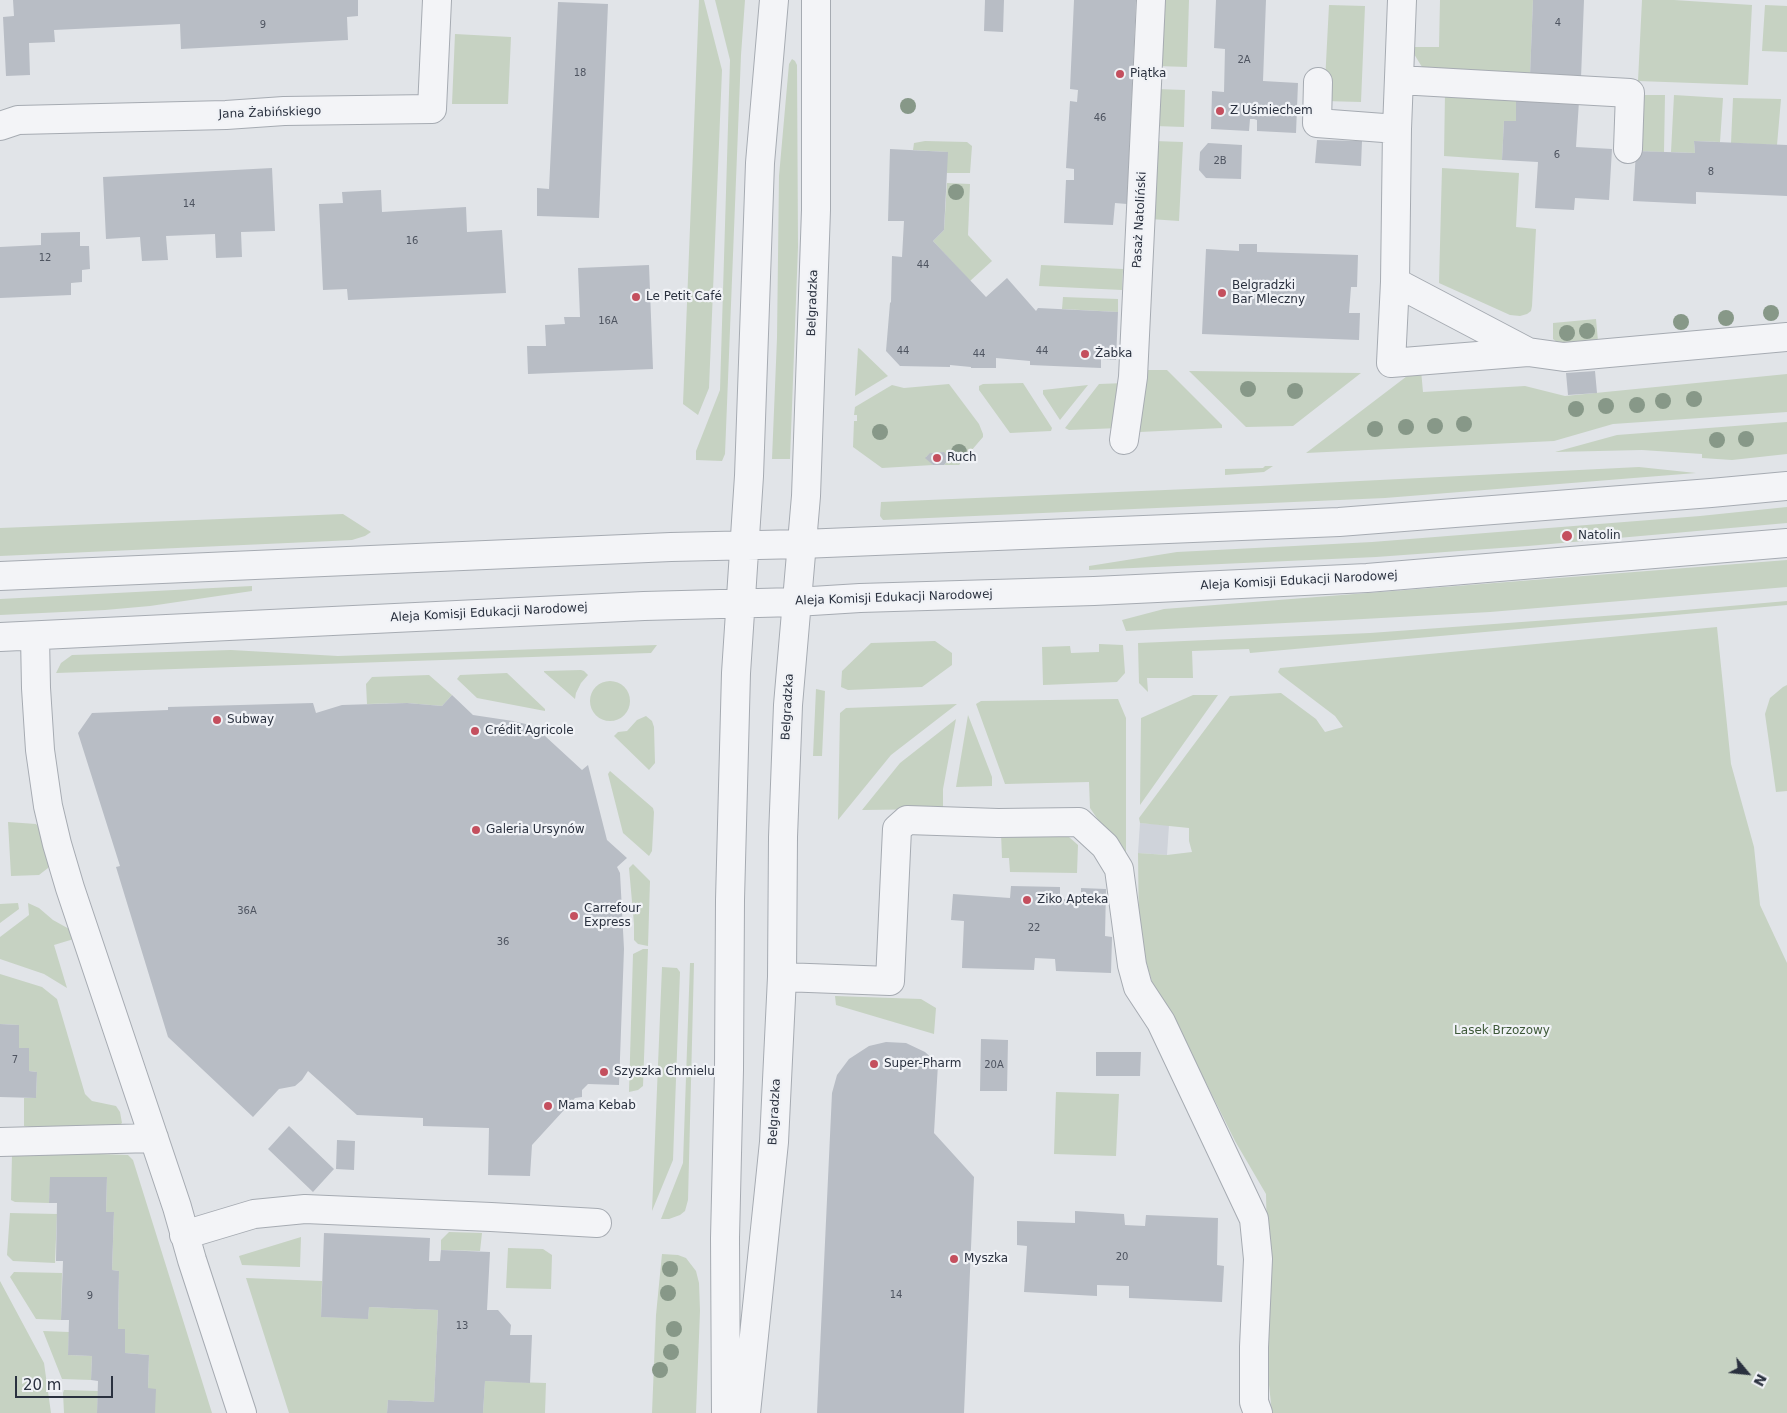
<!DOCTYPE html>
<meta charset="utf-8">
<style>
body{margin:0}
#map{position:relative;width:1787px;height:1413px;overflow:hidden;background:#e1e4e8;font-family:"DejaVu Sans",sans-serif}
canvas{display:block}
.north{position:absolute;left:1722px;top:1348px;width:50px;height:50px;-webkit-text-stroke:4px #f0f2f6;paint-order:stroke;rotate:118deg;font-size:14px;font-weight:700;line-height:20px;text-align:center;color:#2a313f}
.north::after{content:'';display:block;margin:auto;width:18px;height:22px;background:#2a313f;clip-path:polygon(50% 0,100% 100%,50% 72%,0 100%)}
.scale{position:absolute;left:15px;top:1376px;width:98px;height:22px;box-sizing:border-box;border:2px solid #2a313f;border-top:0;padding-left:6px;font-size:15px;line-height:18px;white-space:nowrap;color:#2a313f;-webkit-text-stroke:4px #f0f2f6;paint-order:stroke}
</style>
<div id="map">
<canvas width="1787" height="1413"></canvas>
<div class="north">N</div>
<div class="scale">20 m</div>
</div>
<script>
const c = document.querySelector('canvas').getContext('2d');
c.lineJoin = 'round';
function fillPath(path, color) {
  c.fillStyle = color;
  c.fill(path, 'evenodd');
}
function poly(rows) {
  const path = new Path2D();
  for (const r of rows) {
    if (r.length === 3) {
      path.moveTo(r[0] + r[2], r[1]);
      path.arc(r[0], r[1], r[2], 0, 2 * Math.PI);
      continue;
    }
    path.moveTo(r[0], r[1]);
    for (let i = 2; i < r.length; i += 2) path.lineTo(r[i], r[i + 1]);
  }
  return path;
}
function stroke(path, color, width, dash) {
  c.strokeStyle = color;
  c.lineWidth = width;
  c.lineCap = dash ? 'butt' : 'round';
  c.setLineDash(dash || []);
  c.stroke(path);
}
function write(font, color, halo, rows, align = 'center') {
  c.font = font + ' "DejaVu Sans",sans-serif';
  c.lineWidth = 4.5;
  c.setLineDash([]);
  c.textBaseline = 'middle';
  c.strokeStyle = halo;
  c.fillStyle = color;
  for (const [text, x, y, turn = 0] of rows) {
    c.save();
    c.translate(x, y);
    c.rotate((+turn || 0) * Math.PI / 180);
    c.textAlign = isNaN(turn) ? turn : align;
    if (halo) c.strokeText(text, 0, 0);
    c.fillText(text, 0, 0);
    c.restore();
  }
}
const built = poly([
 [1140,823,1169,825,1167,855,1138,853]
]);
const green = poly([
 [699,0,704,0,722,70,709,388,698,415,683,404],
 [715,0,745,0,741,55,725,454,722,461,696,460,696,451,720,390,730,60],
 [1159,0,1189,0,1187,67,1157,66],
 [1440,0,1533,0,1530,76,1430,71,1422,67,1414,54,1414,47,1439,47],
 [1642,0,1674,0,1752,5,1748,85,1638,81],
 [1329,5,1365,6,1361,102,1324,101],
 [1765,5,1787,6,1787,52,1762,51],
 [455,34,511,37,508,104,452,104],
 [792,59,795,61,797,65,798,247,790,459,772,459,777,338,779,176,789,64],
 [1156,89,1185,90,1184,127,1155,126],
 [1445,93,1516,98,1516,121,1504,121,1502,160,1444,156],
 [1638,95,1665,95,1664,152,1636,151],
 [1674,95,1723,98,1720,142,1694,141,1695,153,1671,152],
 [1733,98,1781,99,1777,145,1731,143],
 [925,141,967,142,972,146,970,173,947,173,947,152,913,150,914,143],
 [1154,141,1183,142,1179,221,1150,219],
 [1442,168,1519,173,1516,227,1536,229,1532,306,1531,311,1527,314,1520,316,1510,315,1439,283],
 [947,183,970,184,968,235,992,261,970,281,933,241,944,230],
 [1041,265,1123,269,1122,290,1039,286],
 [1063,297,1118,299,1118,312,1062,309],
 [1596,319,1598,341,1574,344,1558,343,1553,339,1553,323],
 [858,348,860,349,888,376,855,396],
 [1143,370,1167,370,1222,425,1222,428,1140,432,1134,427],
 [1415,370,1421,370,1423,392,1525,386,1565,396,1787,374,1787,412,1613,424,1554,441,1306,453],
 [1189,371,1361,373,1293,426,1246,427],
 [1023,383,1052,428,1051,431,1010,433,979,390,979,386,983,384],
 [1125,383,1119,428,1069,430,1065,428,1099,384],
 [949,384,979,424,983,434,983,437,959,465,944,465,949,459,943,452,931,453,926,457,933,465,882,468,853,447,854,421,857,421,857,415,854,415,855,407,892,385,904,388],
 [1088,385,1060,420,1043,394,1043,390],
 [1787,422,1787,454,1732,460,1702,458,1702,454,1642,450,1555,452,1617,435],
 [1265,466,1273,466,1264,472,1225,475,1225,469,1263,468],
 [1639,467,1696,473,1385,498,883,520,880,516,881,502,1260,486],
 [1787,507,1787,523,1528,546,1376,557,1089,570,1089,566,1177,552,1372,542,1700,516],
 [343,514,371,532,365,536,352,540,332,541,0,556,0,528],
 [1787,560,1787,587,1490,612,1345,620,1126,631,1122,620,1164,609],
 [252,586,252,591,150,606,105,610,0,615,0,599],
 [1787,601,1787,605,1250,653,1249,649,1192,651,1193,678,1147,678,1148,692,1139,683,1138,643,1370,633,1673,611],
 [1717,627,1731,764,1754,847,1760,905,1787,963,1787,1413,1272,1413,1267,1366,1268,1287,1266,1194,1235,1141,1189,1049,1156,995,1139,938,1138,853,1167,855,1192,852,1189,841,1189,828,1140,823,1139,818,1230,696,1281,693,1316,719,1325,732,1343,727,1335,716,1281,675,1278,672,1280,668],
 [935,641,952,653,952,665,922,687,848,690,841,687,842,671,871,643],
 [1099,644,1123,645,1125,673,1117,682,1043,685,1042,647,1070,646,1071,653,1099,652],
 [657,645,651,653,56,673,61,663,72,655,231,650,338,656],
 [581,670,584,671,588,675,581,683,576,693,575,699,544,672,544,671],
 [507,673,545,709,545,711,477,698,457,679,460,675],
 [429,675,452,695,442,706,407,703,367,704,366,684,372,677],
 [610,701,20],
 [1787,685,1787,791,1776,792,1765,714,1770,698,1783,687],
 [816,689,825,691,822,756,813,756],
 [1193,695,1218,695,1140,805,1141,718],
 [1118,699,1126,718,1126,855,1122,855,1090,808,1089,782,1005,784,976,704,981,701],
 [957,704,891,755,838,820,840,713,846,708],
 [968,715,992,777,992,786,956,787],
 [646,716,652,721,654,727,655,763,649,770,614,736,618,732,627,731,637,720],
 [956,719,943,789,943,809,862,810,900,763],
 [610,771,653,808,654,812,652,851,649,856,623,833,608,774],
 [8,822,36,824,42,831,50,860,48,868,39,875,11,876],
 [1001,833,1061,835,1069,837,1078,845,1077,873,1010,872,1009,858,1002,858],
 [633,864,650,881,648,946,638,944,634,940,634,924,629,868],
 [18,903,19,909,0,923,0,904],
 [28,903,39,908,53,920,71,930,77,938,54,945,67,988,44,974,0,959,0,937,29,915],
 [643,949,648,949,643,1086,638,1090,629,1092,633,954],
 [690,963,694,963,688,1200,685,1211,680,1215,669,1219,661,1219,683,1163],
 [662,967,677,968,680,972,673,1160,652,1211],
 [0,974,42,987,57,999,85,1094,92,1101,116,1106,120,1112,122,1123,113,1131,64,1131,24,1126,24,1098,36,1098,37,1072,29,1071,29,1049,19,1048,19,1025,0,1024],
 [835,996,921,999,936,1008,934,1034,836,1005],
 [1056,1092,1119,1094,1116,1156,1054,1154],
 [14,1151,128,1155,133,1160,212,1413,155,1413,148,1388,149,1355,125,1353,125,1330,118,1329,119,1271,112,1270,114,1213,106,1212,107,1177,51,1177,49,1203,15,1202,11,1200,12,1154],
 [10,1213,57,1214,55,1263,13,1261,7,1255],
 [449,1232,482,1233,480,1251,441,1250,441,1240],
 [301,1237,300,1267,242,1265,239,1256],
 [508,1248,543,1249,552,1255,551,1289,506,1288],
 [662,1254,678,1255,686,1258,696,1271,699,1283,700,1311,696,1413,652,1413,656,1315],
 [14,1272,62,1273,61,1320,36,1319,10,1277],
 [246,1278,322,1281,321,1317,368,1318,369,1307,438,1310,434,1402,388,1400,387,1413,289,1413],
 [0,1281,44,1363,51,1413,0,1413],
 [43,1331,69,1332,68,1355,92,1356,91,1380,62,1379],
 [485,1381,546,1383,545,1413,483,1413],
 [64,1390,98,1391,97,1413,64,1413,63,1393]
]);
const building = poly([
 [13,0,358,0,358,16,347,17,348,40,181,49,180,24,54,30,55,42,29,43,30,75,6,76,3,17,14,16],
 [985,0,1004,0,1003,32,984,31],
 [1074,0,1136,0,1127,204,1115,203,1113,225,1064,223,1066,180,1074,180,1074,169,1066,168,1070,101,1077,102,1078,90,1070,89],
 [1216,0,1266,0,1263,81,1298,83,1296,133,1257,131,1257,120,1254,119,1250,119,1249,131,1211,129,1212,91,1224,92,1225,49,1214,48],
 [1533,0,1584,0,1581,78,1530,76],
 [558,2,608,4,599,218,537,216,537,188,549,189],
 [1516,98,1579,101,1576,147,1612,149,1609,200,1575,198,1574,210,1535,208,1538,162,1502,160,1504,121,1516,121],
 [1317,140,1362,141,1361,166,1315,163],
 [1694,141,1787,145,1787,196,1696,192,1696,204,1633,201,1636,151,1695,153],
 [1208,143,1242,145,1241,179,1206,178,1199,170,1200,152],
 [890,149,948,152,944,230,933,241,986,297,1007,278,1036,311,1038,308,1118,312,1116,360,1101,359,1101,368,1030,365,1030,361,996,358,996,368,971,368,971,367,950,365,950,367,900,366,886,351,890,303,891,302,892,256,902,257,904,221,888,221],
 [272,168,275,231,241,232,242,257,216,258,215,234,166,236,168,260,142,261,140,237,106,239,103,177],
 [381,190,382,212,466,207,467,232,502,230,506,293,348,300,347,289,323,290,319,204,343,203,342,192],
 [80,232,80,246,89,246,90,269,82,270,82,282,71,283,71,295,0,298,0,247,41,245,41,233],
 [1239,244,1257,244,1257,252,1358,255,1357,287,1351,287,1349,313,1360,313,1359,340,1202,334,1206,249,1239,251],
 [649,265,653,369,528,374,527,346,546,346,545,325,565,324,564,317,580,317,578,268],
 [1595,371,1597,393,1568,395,1566,373],
 [944,452,949,459,944,465,933,465,925,458,930,453],
 [452,695,473,715,513,721,551,730,545,736,582,770,588,765,607,840,627,858,617,867,620,873,624,949,619,1085,588,1084,582,1090,582,1097,575,1098,532,1145,530,1176,488,1175,489,1128,423,1126,423,1118,357,1115,308,1071,302,1080,295,1086,279,1089,253,1117,168,1037,116,867,120,866,78,733,92,713,168,710,168,707,313,703,316,713,342,705,407,703,442,706],
 [1011,886,1060,887,1060,899,1081,900,1081,888,1106,889,1105,936,1112,937,1111,973,1056,971,1055,959,1035,958,1034,970,962,968,964,921,951,920,953,894,1010,898],
 [0,1024,19,1025,19,1048,29,1048,29,1071,37,1072,36,1098,0,1097],
 [981,1039,1008,1040,1007,1091,980,1091],
 [886,1042,906,1043,925,1052,938,1064,934,1133,974,1177,964,1413,817,1413,832,1093,837,1075,849,1059,869,1046],
 [1096,1052,1141,1052,1140,1076,1096,1076],
 [289,1126,334,1169,313,1192,268,1149],
 [337,1140,355,1141,354,1170,336,1169],
 [50,1177,107,1177,106,1212,114,1212,112,1270,119,1271,118,1329,125,1329,125,1353,149,1355,148,1388,156,1389,155,1413,97,1413,98,1381,91,1380,92,1356,68,1355,69,1320,61,1320,63,1261,56,1261,57,1203,49,1203],
 [1075,1211,1124,1214,1125,1225,1145,1226,1146,1215,1218,1218,1217,1265,1224,1266,1222,1302,1129,1298,1129,1286,1097,1285,1097,1296,1024,1292,1027,1246,1017,1245,1017,1221,1075,1223],
 [324,1233,430,1238,429,1261,440,1261,441,1250,490,1252,487,1310,498,1310,505,1318,511,1325,510,1335,532,1335,530,1383,485,1381,483,1413,387,1413,388,1400,434,1402,438,1310,369,1307,368,1319,321,1317]
]);
const minor = poly([
 [1402,0,1397,129,1395,282,1391,363,1528,352,1564,357,1787,337],
 [1399,80,1630,93,1628,149],
 [1318,82,1317,123,1397,129],
 [0,126,18,120,226,115,284,111,432,109,437,0],
 [1395,282,1528,352],
 [1124,440,1133,377,1151,0],
 [0,576,671,547,802,544,1339,522,1711,493,1787,486],
 [35,636,36,688,40,750,48,806,57,844,70,888,177,1207,192,1260,242,1413],
 [0,637,644,606,796,602,860,598,1094,591,1367,578,1787,543],
 [782,977,890,981,897,829,907,820,998,823,1079,822,1105,846,1119,869,1132,965,1138,987,1161,1022,1254,1219,1258,1259,1254,1347,1254,1402,1258,1413],
 [0,1142,154,1138],
 [184,1235,254,1214,305,1209,491,1217,597,1223],
 [726,1413,725,1238,729,1070,730,900,736,673,749,476,760,163,774,0],
 [746,1413,774,1142,782,977,783,837,788,705,806,496,816,210,816,0]
]);
const trees = [
 [908,106],
 [956,192],
 [1771,313],
 [1726,318],
 [1681,322],
 [1587,331],
 [1567,333],
 [1248,389],
 [1295,391],
 [1694,399],
 [1663,401],
 [1637,405],
 [1606,406],
 [1576,409],
 [1464,424],
 [1435,426],
 [1406,427],
 [1375,429],
 [880,432],
 [1746,439],
 [1717,440],
 [959,452],
 [670,1269],
 [668,1293],
 [674,1329],
 [671,1352],
 [660,1370]
];
const markers = [
 [1120,74,5,"#c44f5e"],
 [1220,111,5,"#c44f5e"],
 [1222,293,5,"#c44f5e"],
 [636,297,5,"#c44f5e"],
 [1085,354,5,"#c44f5e"],
 [937,458,5,"#c44f5e"],
 [1567,536,6,"#c44f5e"],
 [217,720,5,"#c44f5e"],
 [475,731,5,"#c44f5e"],
 [476,830,5,"#c44f5e"],
 [1027,900,5,"#c44f5e"],
 [574,916,5,"#c44f5e"],
 [874,1064,5,"#c44f5e"],
 [604,1072,5,"#c44f5e"],
 [548,1106,5,"#c44f5e"],
 [954,1259,5,"#c44f5e"]
];
const numberNames = [
 ["4",1558,23],
 ["9",263,25],
 ["2A",1244,60],
 ["18",580,73],
 ["46",1100,118],
 ["6",1557,155],
 ["2B",1220,161],
 ["8",1711,172],
 ["14",189,204],
 ["16",412,241],
 ["12",45,258],
 ["44",923,265],
 ["16A",608,321],
 ["44",903,351],
 ["44",1042,351],
 ["44",979,354],
 ["36A",247,911],
 ["22",1034,928],
 ["36",503,942],
 ["7",15,1060],
 ["20A",994,1065],
 ["20",1122,1257],
 ["14",896,1295],
 ["9",90,1296],
 ["13",462,1326]
];
const poiNames = [
 ["Piątka",1130,74],
 ["Z Uśmiechem",1230,111],
 ["Belgradzki",1232,286],
 ["Bar Mleczny",1232,300],
 ["Le Petit Café",646,297],
 ["Żabka",1095,354],
 ["Ruch",947,458],
 ["Natolin",1578,536],
 ["Subway",227,720],
 ["Crédit Agricole",485,731],
 ["Galeria Ursynów",486,830],
 ["Ziko Apteka",1037,900],
 ["Carrefour",584,909],
 ["Express",584,923],
 ["Super-Pharm",884,1064],
 ["Szyszka Chmielu",614,1072],
 ["Mama Kebab",558,1106],
 ["Myszka",964,1259]
];
const streetNames = [
 ["Jana Żabińskiego",270,113,-2],
 ["Pasaż Natoliński",1140,220,-87],
 ["Belgradzka",813,303,-88],
 ["Aleja Komisji Edukacji Narodowej",1299,581,-3],
 ["Aleja Komisji Edukacji Narodowej",894,598,-2],
 ["Aleja Komisji Edukacji Narodowej",489,613,-3],
 ["Belgradzka",788,707,-87],
 ["Belgradzka",775,1112,-87]
];
const parkNames = [
 ["Lasek Brzozowy",1502,1031]
];
fillPath(built, '#cfd3da');
fillPath(green, '#c6d2c2');
fillPath(building, '#b8bdc5');
stroke(minor, '#a6abb2', 30);
stroke(minor, '#f3f4f7', 28);
c.fillStyle = '#879888';
for (const [x, y] of trees) {
  c.beginPath();
  c.arc(x, y, 8, 0, 2 * Math.PI);
  c.fill();
}
for (const [x, y, r, color] of markers) {
  const dot = new Path2D();
  dot.arc(x, y, r, 0, 2 * Math.PI);
  c.fillStyle = color;
  c.fill(dot);
  stroke(dot, '#f0f2f6', 2);
}
write('10px', '#4e5460', null, numberNames);
write('12px', '#2a313f', '#f0f2f6', poiNames, 'left');
write('12px', '#2a313f', '#f0f2f6', streetNames);
write('12px', '#3e5939', '#f0f2f6', parkNames);
</script>
